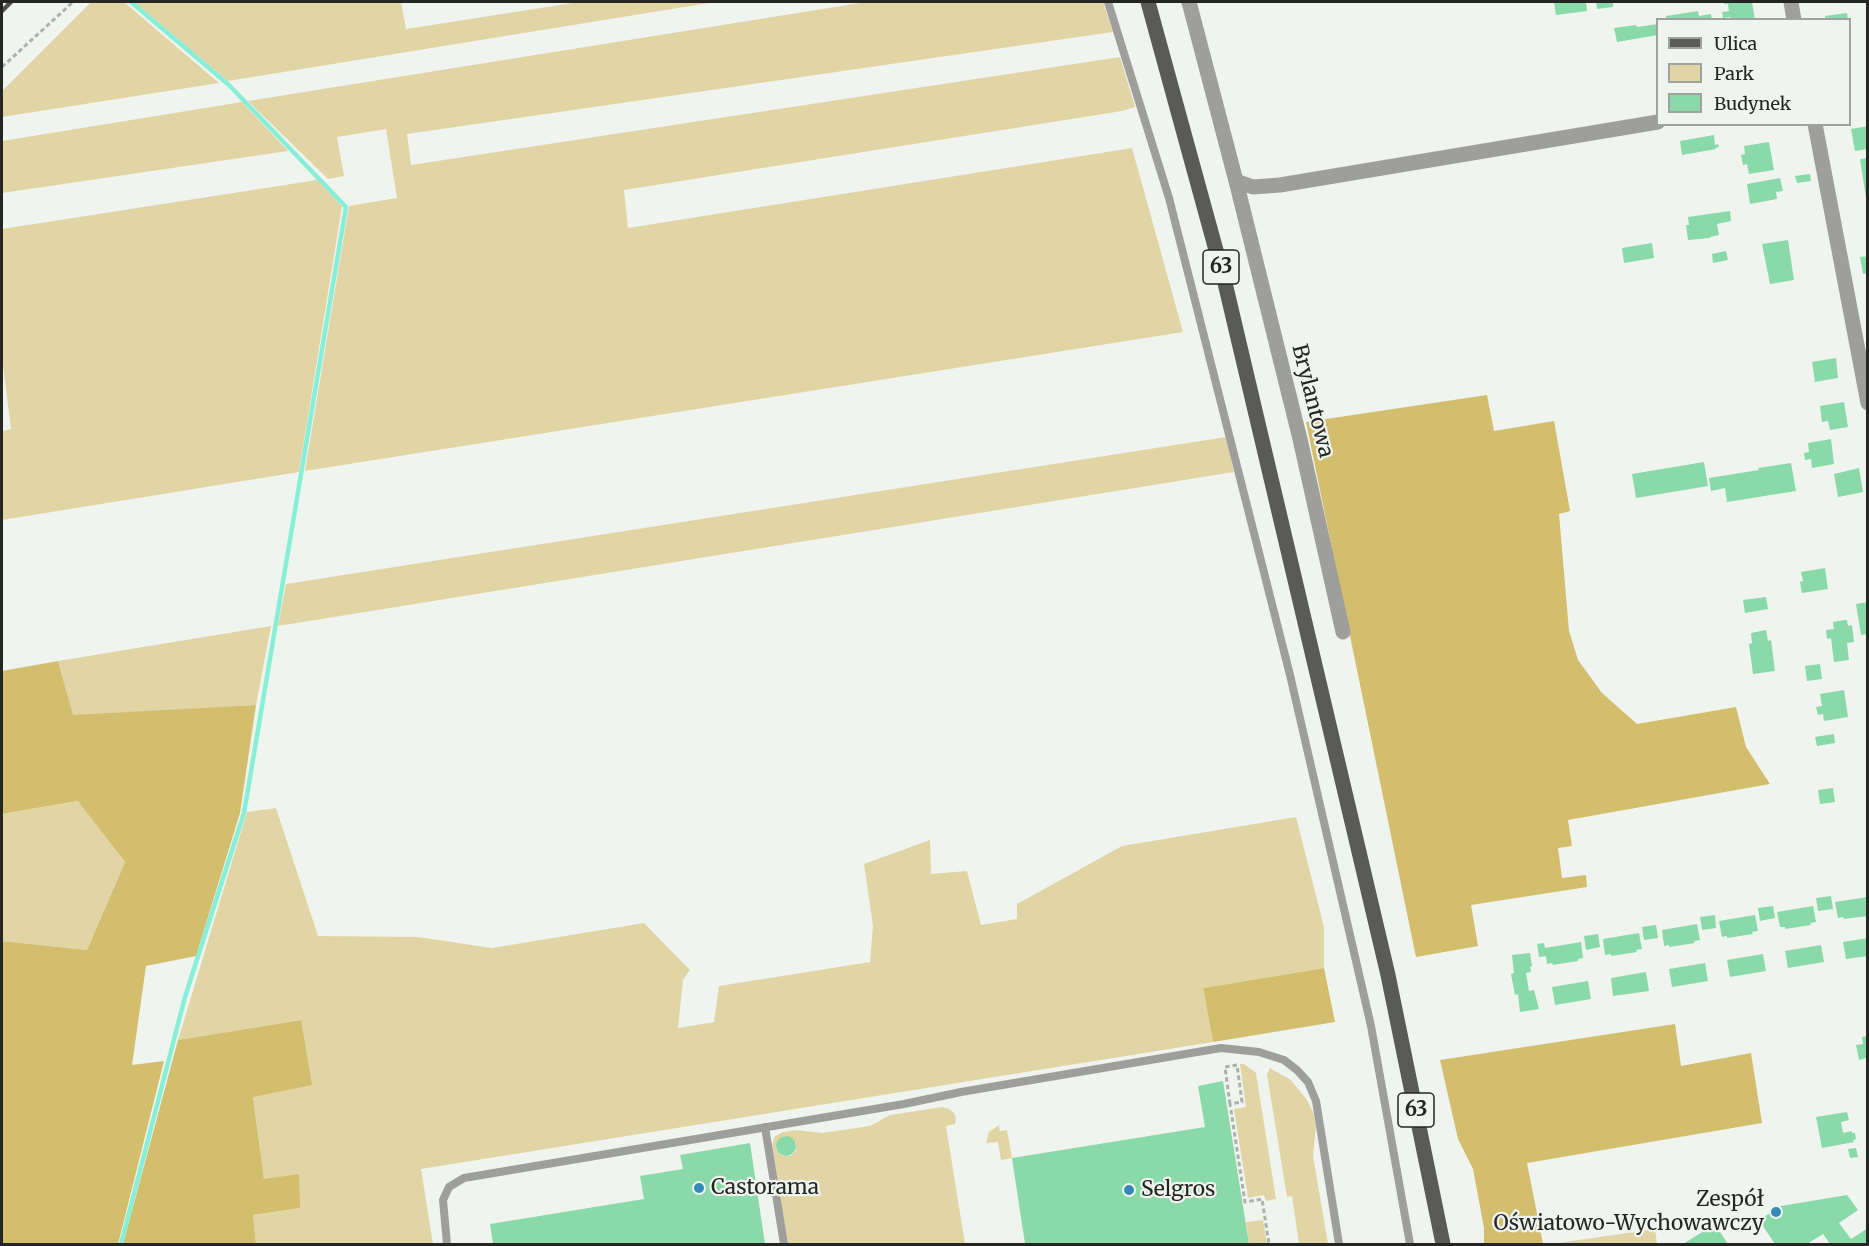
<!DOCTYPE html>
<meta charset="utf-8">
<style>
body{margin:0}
#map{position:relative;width:1869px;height:1246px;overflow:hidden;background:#f0f4ef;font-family:Merriweather,serif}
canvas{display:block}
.frame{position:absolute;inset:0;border:3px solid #252624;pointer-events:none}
.legend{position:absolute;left:1656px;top:18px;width:195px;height:108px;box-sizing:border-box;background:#f0f4ef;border:2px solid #9fa29e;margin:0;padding:8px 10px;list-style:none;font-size:18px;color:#252624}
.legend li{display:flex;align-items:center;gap:12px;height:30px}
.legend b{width:30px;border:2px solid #9fa29e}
</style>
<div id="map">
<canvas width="1869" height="1246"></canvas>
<div class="frame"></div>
<ul class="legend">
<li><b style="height:8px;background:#5a5b57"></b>Ulica</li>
<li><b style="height:16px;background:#e2d5a5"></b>Park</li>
<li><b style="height:16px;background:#8ad9a9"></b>Budynek</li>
</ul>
</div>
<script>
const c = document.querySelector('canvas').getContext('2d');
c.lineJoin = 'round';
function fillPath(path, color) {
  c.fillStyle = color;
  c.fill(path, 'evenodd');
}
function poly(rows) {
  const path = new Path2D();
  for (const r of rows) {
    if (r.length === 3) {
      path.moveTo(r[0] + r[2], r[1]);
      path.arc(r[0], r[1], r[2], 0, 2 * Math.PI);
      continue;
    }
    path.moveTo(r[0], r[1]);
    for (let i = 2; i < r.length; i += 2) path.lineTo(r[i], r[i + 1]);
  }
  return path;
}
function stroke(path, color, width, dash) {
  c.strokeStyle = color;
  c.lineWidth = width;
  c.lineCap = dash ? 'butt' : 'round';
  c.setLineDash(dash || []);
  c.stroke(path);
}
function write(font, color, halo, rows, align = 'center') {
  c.font = font + ' Merriweather,serif';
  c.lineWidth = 4.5;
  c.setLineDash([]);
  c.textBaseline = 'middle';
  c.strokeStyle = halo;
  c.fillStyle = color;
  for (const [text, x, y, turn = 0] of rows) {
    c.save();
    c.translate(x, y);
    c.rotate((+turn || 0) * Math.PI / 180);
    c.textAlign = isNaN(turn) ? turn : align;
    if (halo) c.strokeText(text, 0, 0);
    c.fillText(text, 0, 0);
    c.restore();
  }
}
const green = poly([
 [91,2,124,2,219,83,2,117,2,91],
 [134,2,401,2,406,29,579,2,715,2,228,81],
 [866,2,1103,2,1113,32,407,134,411,165,1120,57,1135,107,1122,111,624,190,628,228,1132,148,1183,332,305,471,349,206,397,198,386,129,337,137,344,176,328,179,248,101],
 [242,102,288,151,2,193,2,141],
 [317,180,342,206,299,472,2,520,2,431,11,429,2,357,2,229],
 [1226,437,1234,472,278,626,286,584],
 [271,626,256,705,73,716,58,661],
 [79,801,125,862,87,950,2,941,2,814],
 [276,808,318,936,418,937,492,948,644,923,690,970,683,980,678,1028,714,1022,719,986,870,962,873,926,864,864,930,840,931,874,967,871,981,925,1017,919,1017,904,1122,846,1296,817,1324,927,1324,968,1203,988,1213,1042,421,1169,433,1244,256,1244,253,1215,300,1208,264,1179,253,1096,301,1020,178,1040,247,812],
 [1240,1064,1244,1064,1256,1073,1276,1199,1266,1201,1264,1195,1248,1198,1234,1109,1246,1107],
 [1270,1068,1291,1080,1307,1100,1313,1112,1316,1126,1313,1156,1328,1244,1299,1244,1292,1196,1287,1197,1267,1074],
 [942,1107,949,1109,954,1113,956,1118,955,1124,946,1126,965,1244,788,1244,772,1147,774,1137,783,1132,797,1130,822,1133,870,1126,890,1115],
 [784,1136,791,1138,796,1143,796,1151,790,1156,783,1156,777,1151,776,1148,778,1141],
 [999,1125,1000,1131,1007,1130,1012,1158,1001,1160,998,1142,986,1143,989,1132],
 [1263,1220,1267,1244,1249,1244,1246,1222],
 [1655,1229,1657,1244,1551,1244]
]);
const forest = poly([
 [1487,395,1494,431,1554,421,1570,511,1559,514,1569,631,1578,660,1602,693,1637,724,1736,707,1746,747,1770,784,1568,820,1572,846,1558,848,1562,878,1586,875,1587,887,1471,905,1478,946,1416,957,1306,422],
 [58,661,73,715,256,705,240,813,196,956,146,966,132,1065,164,1061,118,1244,2,1244,2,941,87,950,125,862,78,801,2,814,2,671],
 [1324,968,1335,1022,1213,1042,1203,988],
 [301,1020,312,1085,253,1097,264,1179,299,1174,300,1208,253,1215,256,1244,123,1244,178,1040],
 [1675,1024,1681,1066,1751,1053,1762,1123,1527,1163,1543,1244,1484,1244,1484,1228,1473,1169,1458,1139,1440,1060]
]);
const stream = poly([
 [121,1244,185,997,244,813,346,207,229,85,131,2]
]);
const building = poly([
 [1554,2,1586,2,1587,11,1556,15],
 [1596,2,1613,2,1613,7,1597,9],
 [1724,2,1752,2,1755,20,1731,20,1731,17,1723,18,1722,12,1729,11,1728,4,1724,4],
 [1698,11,1699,16,1711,14,1712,20,1667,20,1666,16],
 [1847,13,1848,20,1826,20,1825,16],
 [1658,24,1658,35,1617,42,1614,28,1636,25,1637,27],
 [1868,126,1868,149,1855,151,1851,129],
 [1714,135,1715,145,1718,144,1719,147,1715,148,1716,149,1682,155,1680,141],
 [1769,142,1774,170,1749,174,1747,164,1743,165,1741,155,1745,154,1744,146],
 [1868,158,1868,198,1866,198,1860,159],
 [1810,174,1811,181,1797,183,1795,176],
 [1780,178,1783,191,1776,192,1777,199,1750,204,1747,184],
 [1730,211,1731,221,1717,224,1719,235,1710,237,1710,238,1688,240,1686,225,1689,225,1688,217],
 [1788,240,1794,280,1770,284,1762,244],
 [1652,243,1654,258,1624,263,1622,248],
 [1726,251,1728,260,1713,263,1712,254],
 [1868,256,1868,273,1863,274,1860,257],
 [1836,358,1838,378,1815,382,1812,362],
 [1844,402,1848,427,1830,430,1828,421,1822,422,1820,406],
 [1831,439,1834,464,1812,468,1811,459,1805,460,1804,453,1809,452,1808,443],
 [1704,462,1708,486,1636,498,1632,474],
 [1791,463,1796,491,1727,502,1725,488,1711,491,1709,478,1759,470,1758,468],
 [1859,468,1863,492,1838,497,1834,474],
 [1825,568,1828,589,1802,593,1800,582,1803,581,1801,572],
 [1766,597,1768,609,1745,613,1743,600],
 [1868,602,1868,634,1861,635,1856,604],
 [1844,620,1847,620,1848,626,1852,625,1854,642,1847,643,1849,660,1834,662,1831,638,1827,639,1826,630,1834,629,1833,622],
 [1766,630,1768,641,1771,640,1775,671,1753,674,1749,644,1752,643,1751,633],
 [1820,664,1822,679,1807,681,1805,666],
 [1844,690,1848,717,1824,721,1823,714,1818,715,1816,707,1822,706,1820,694],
 [1834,734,1835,743,1817,746,1815,737],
 [1833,788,1835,802,1820,804,1818,790],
 [1831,896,1833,909,1818,911,1816,898],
 [1868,897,1868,916,1844,919,1843,917,1838,918,1835,902],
 [1773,906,1775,918,1760,921,1758,908],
 [1813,906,1816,922,1810,923,1811,925,1785,929,1785,927,1780,927,1777,912],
 [1715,915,1716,928,1702,930,1700,917],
 [1755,915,1758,931,1752,932,1753,934,1727,938,1727,936,1722,937,1719,921],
 [1697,924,1700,940,1694,941,1695,943,1669,947,1669,945,1664,946,1662,930],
 [1656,925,1658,938,1644,940,1642,927],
 [1639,933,1642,949,1636,950,1637,952,1611,956,1611,954,1605,955,1603,939],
 [1598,934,1600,947,1586,950,1584,936],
 [1868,938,1868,956,1846,959,1843,942],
 [1581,942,1583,958,1578,959,1578,961,1553,965,1552,963,1547,964,1546,956,1539,957,1537,944,1544,943,1545,948],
 [1821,945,1824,962,1788,968,1785,951],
 [1530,953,1532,966,1530,967,1531,972,1526,973,1529,991,1534,990,1539,1009,1520,1012,1518,994,1515,995,1511,974,1514,973,1512,955],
 [1763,954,1766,971,1730,977,1727,960],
 [1705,963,1708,981,1672,987,1669,969],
 [1646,972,1649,991,1613,996,1611,978],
 [1588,981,1591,999,1555,1005,1552,987],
 [1868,1036,1866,1058,1859,1060,1856,1045,1863,1044,1862,1037],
 [1223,1081,1249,1244,1025,1244,1012,1158,1205,1127,1198,1086],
 [1847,1112,1849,1120,1841,1122,1843,1133,1852,1131,1852,1133,1855,1133,1856,1139,1853,1140,1854,1142,1822,1148,1816,1117],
 [786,1146,10],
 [750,1143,765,1244,493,1244,490,1224,644,1199,640,1176,683,1169,680,1155],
 [1856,1148,1858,1157,1850,1158,1848,1149],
 [1847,1195,1858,1210,1839,1223,1851,1239,1868,1228,1868,1244,1830,1244,1823,1234,1807,1244,1775,1244,1759,1220,1781,1206],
 [1715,1224,1728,1244,1683,1244]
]);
const path = poly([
 [2,67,73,2],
 [1230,1104,1225,1067,1237,1065,1242,1102,1230,1104,1245,1202,1262,1199,1269,1244]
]);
const lane = poly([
 [1108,2,1169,198,1290,675,1371,1026,1410,1244],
 [765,1127,784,1244],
 [447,1244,443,1200,449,1187,464,1178,904,1104,961,1092,1221,1048,1259,1052,1284,1060,1297,1070,1308,1082,1316,1101,1339,1244]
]);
const street = poly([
 [1189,2,1236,181,1253,187,1280,185,1658,122],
 [1791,2,1794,20],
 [1815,124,1868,403],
 [1236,181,1300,439,1343,632]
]);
const primary = poly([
 [1148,2,1225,283,1388,975,1443,1244]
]);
const rail = poly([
 [2,11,11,2]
]);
const markers = [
 [699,1188,6,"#3688b9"],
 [1129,1190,6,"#3688b9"],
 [1776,1212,6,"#3688b9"]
];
const shields = [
 [1221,267,36],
 [1416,1110,36]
];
const shieldNames = [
 ["63",1221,267],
 ["63",1416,1110]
];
const streetNames = [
 ["Brylantowa",1312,401,76]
];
const poiNames = [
 ["Castorama",711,1188],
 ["Selgros",1141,1190],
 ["Zespół",1764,1200,"right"],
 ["Oświatowo-Wychowawczy",1764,1224,"right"]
];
fillPath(green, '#e2d5a5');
fillPath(forest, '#d3be6d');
stroke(stream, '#87efd7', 4.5);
fillPath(building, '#8ad9a9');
stroke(path, '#adb0ac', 3, [4.5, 3]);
stroke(lane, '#9e9f9c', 8);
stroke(street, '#9e9f9c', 15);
stroke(primary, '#5a5b57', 15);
stroke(rail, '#50514f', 4.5);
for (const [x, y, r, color] of markers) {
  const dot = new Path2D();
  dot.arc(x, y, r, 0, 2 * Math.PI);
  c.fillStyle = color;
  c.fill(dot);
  stroke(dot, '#f0f4ef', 2);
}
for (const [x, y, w] of shields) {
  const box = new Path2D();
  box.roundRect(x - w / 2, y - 17, w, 34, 4.5);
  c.fillStyle = '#f0f4ef';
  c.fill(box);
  stroke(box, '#252624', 1.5);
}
write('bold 20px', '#252624', null, shieldNames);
write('21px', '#252624', '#f0f4ef', streetNames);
write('21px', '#252624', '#f0f4ef', poiNames, 'left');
</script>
